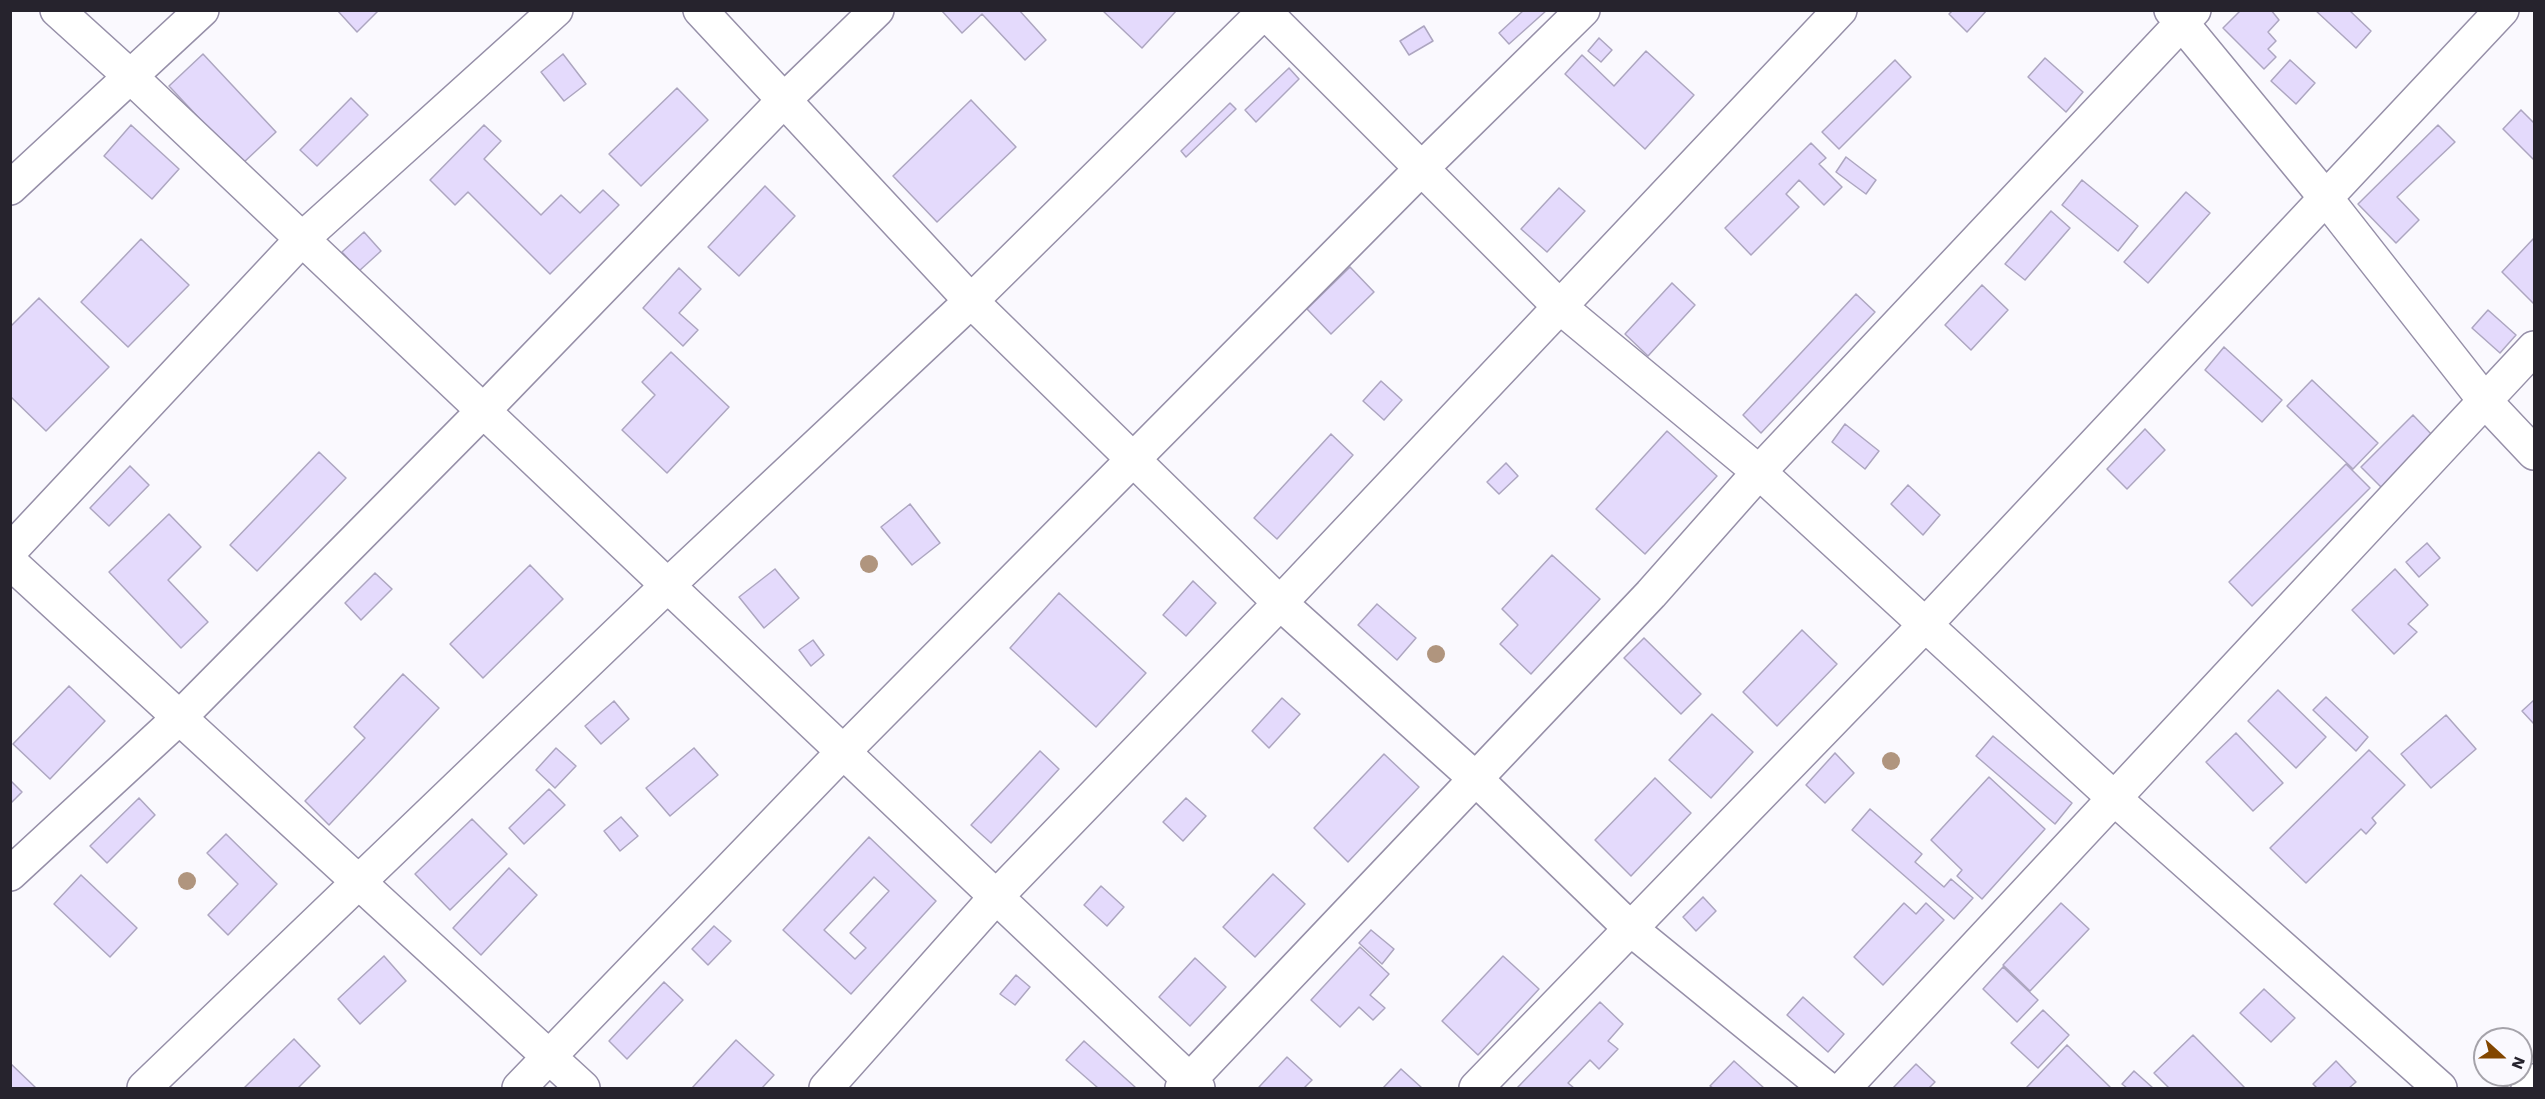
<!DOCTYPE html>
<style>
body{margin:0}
#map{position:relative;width:2545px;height:1099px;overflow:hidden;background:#faf9fe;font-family:"Work Sans",sans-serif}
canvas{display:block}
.frame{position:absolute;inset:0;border:12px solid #26232d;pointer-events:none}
.north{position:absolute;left:2473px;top:1027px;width:60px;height:60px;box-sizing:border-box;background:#faf9fe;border:2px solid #a5a3aa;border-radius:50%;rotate:111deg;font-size:16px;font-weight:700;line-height:24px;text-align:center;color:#26232d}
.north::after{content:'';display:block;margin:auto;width:21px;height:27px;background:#824600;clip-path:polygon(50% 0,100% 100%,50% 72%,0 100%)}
</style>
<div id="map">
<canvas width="2545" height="1099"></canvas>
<div class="frame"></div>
<div class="north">N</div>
</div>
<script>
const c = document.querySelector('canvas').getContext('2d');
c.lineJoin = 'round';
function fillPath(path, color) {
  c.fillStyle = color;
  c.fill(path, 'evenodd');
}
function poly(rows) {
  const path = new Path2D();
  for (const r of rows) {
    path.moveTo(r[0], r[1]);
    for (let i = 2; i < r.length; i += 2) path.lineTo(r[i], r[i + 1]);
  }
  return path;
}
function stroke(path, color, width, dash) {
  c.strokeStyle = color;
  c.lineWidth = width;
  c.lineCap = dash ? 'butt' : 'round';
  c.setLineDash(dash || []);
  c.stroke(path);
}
const building = poly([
 [337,10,379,10,357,32,337,10],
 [1019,10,1046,40,1025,60,982,14,962,33,942,11,1019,10],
 [1102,10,1177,10,1142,48,1102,10],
 [1524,10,1547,10,1509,44,1499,33,1524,10],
 [1953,10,1987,10,1967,32,1949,14,1953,10],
 [2241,10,2271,10,2279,20,2268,32,2276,41,2268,49,2276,57,2264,69,2223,28,2241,10],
 [2315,10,2349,10,2371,31,2356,48,2315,10],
 [1424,26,1433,41,1409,55,1400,41,1424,26],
 [1599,38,1612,50,1601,62,1588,51,1599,38],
 [1646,51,1694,95,1645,149,1565,74,1582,55,1614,86,1646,51],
 [203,54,276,132,242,164,169,86,203,54],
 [563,54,586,84,564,101,541,72,563,54],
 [2045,58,2083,92,2066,112,2028,77,2045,58],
 [1895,60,1911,77,1839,149,1822,132,1895,60],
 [2290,60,2315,83,2296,104,2271,81,2290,60],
 [1289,68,1299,79,1256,122,1245,110,1289,68],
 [677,88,708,120,641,186,609,154,677,88],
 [351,98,368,115,317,166,300,150,351,98],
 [971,100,1016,147,937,222,893,176,971,100],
 [1230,103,1236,109,1186,157,1181,151,1230,103],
 [2521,110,2534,123,2534,160,2503,129,2521,110],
 [131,125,179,169,152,199,104,156,131,125],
 [484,125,501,141,484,159,541,215,561,195,580,213,603,190,619,205,550,274,468,192,455,205,430,180,484,125],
 [2438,125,2455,142,2397,197,2419,220,2396,243,2358,204,2438,125],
 [1811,143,1826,158,1819,164,1842,187,1824,205,1799,180,1786,194,1799,207,1751,255,1725,228,1811,143],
 [1846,157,1876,180,1866,194,1836,172,1846,157],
 [2082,180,2138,226,2118,251,2062,205,2082,180],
 [765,186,795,216,739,276,708,247,765,186],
 [1559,188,1585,211,1547,252,1521,229,1559,188],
 [2186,192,2210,213,2148,283,2124,262,2186,192],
 [2051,211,2070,228,2025,280,2005,264,2051,211],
 [364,232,381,251,359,271,342,252,364,232],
 [2534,238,2534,304,2502,272,2534,238],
 [141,239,189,285,128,347,81,302,141,239],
 [1350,267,1374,292,1331,334,1307,309,1350,267],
 [679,268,701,289,679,313,698,330,683,346,643,308,679,268],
 [1672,283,1695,305,1648,356,1625,334,1672,283],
 [1982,285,2008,310,1971,350,1945,325,1982,285],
 [1856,294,1875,312,1761,433,1743,415,1856,294],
 [39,298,109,367,46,431,10,396,10,327,39,298],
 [2488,310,2516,335,2500,353,2472,328,2488,310],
 [2224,347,2282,400,2262,422,2205,370,2224,347],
 [671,352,729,407,667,473,622,430,655,395,642,382,671,352],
 [2312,380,2378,443,2353,469,2287,406,2312,380],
 [1381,381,1402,400,1384,420,1363,401,1381,381],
 [2413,415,2434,437,2383,489,2361,467,2413,415],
 [1845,424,1879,451,1865,469,1832,442,1845,424],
 [2145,429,2165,450,2127,489,2107,469,2145,429],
 [1667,431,1717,476,1645,554,1596,509,1667,431],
 [1331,434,1353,455,1277,539,1254,518,1331,434],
 [319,452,346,478,257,571,230,545,319,452],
 [1506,463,1518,476,1499,494,1487,482,1506,463],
 [2346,464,2370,488,2252,606,2229,582,2346,464],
 [130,466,149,485,109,526,90,508,130,466],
 [1908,485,1940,515,1923,535,1891,504,1908,485],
 [910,504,940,543,912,565,881,527,910,504],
 [169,514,201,547,168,580,208,622,181,648,109,572,169,514],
 [2427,543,2440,558,2419,577,2406,562,2427,543],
 [1552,555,1600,599,1531,674,1500,644,1518,625,1502,609,1552,555],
 [530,565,563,599,483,678,450,644,530,565],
 [775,569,799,598,764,628,739,597,775,569],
 [2395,569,2428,605,2408,624,2417,632,2394,654,2352,610,2395,569],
 [375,573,392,589,361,620,345,603,375,573],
 [1193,581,1216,603,1186,636,1163,615,1193,581],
 [1059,593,1146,673,1096,727,1010,648,1059,593],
 [1377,604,1416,638,1397,660,1358,625,1377,604],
 [1802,630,1837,664,1777,726,1743,692,1802,630],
 [1644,638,1701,694,1681,714,1624,658,1644,638],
 [813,640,824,655,811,666,799,650,813,640],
 [403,674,439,708,329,825,305,801,365,738,354,727,403,674],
 [69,686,105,721,50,779,13,744,69,686],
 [2278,690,2326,737,2296,768,2248,721,2278,690],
 [2326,697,2368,737,2356,751,2313,710,2326,697],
 [1282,698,1300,714,1269,748,1252,731,1282,698],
 [2534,700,2534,724,2522,711,2534,700],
 [614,701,629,719,601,744,585,726,614,701],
 [1712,714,1753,752,1711,798,1669,760,1712,714],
 [2446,715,2476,749,2431,788,2401,754,2446,715],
 [2236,733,2283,783,2253,811,2206,762,2236,733],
 [1993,736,2072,803,2055,824,1976,756,1993,736],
 [556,748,576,766,555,788,536,770,556,748],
 [694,748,718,775,670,816,646,788,694,748],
 [2369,750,2405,785,2372,818,2376,823,2366,834,2361,829,2306,883,2270,848,2369,750],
 [1040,751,1059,769,991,843,971,825,1040,751],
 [1835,753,1854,773,1825,803,1806,785,1835,753],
 [1384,754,1419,787,1348,862,1314,828,1384,754],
 [1989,777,2045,829,1982,899,1957,876,1962,870,1931,840,1989,777],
 [1655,778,1691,813,1631,876,1595,840,1655,778],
 [10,780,22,792,10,804,10,780],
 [549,789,565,805,524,844,509,828,549,789],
 [139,798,155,815,107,863,90,846,139,798],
 [1186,798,1206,816,1183,841,1163,822,1186,798],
 [1870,809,1922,854,1915,862,1944,887,1951,879,1973,898,1954,919,1852,830,1870,809],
 [621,817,638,836,620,851,604,831,621,817],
 [472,819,507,854,450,910,415,874,472,819],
 [226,834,277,884,228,935,208,915,238,884,207,853,226,834],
 [869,837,936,901,851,994,783,930,869,837],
 [874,877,889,891,850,933,866,948,855,959,824,930,874,877],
 [509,868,537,895,481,955,453,928,509,868],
 [1273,874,1305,904,1255,957,1223,927,1273,874],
 [81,875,137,928,110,957,54,904,81,875],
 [1101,886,1124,907,1107,926,1084,905,1101,886],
 [1703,897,1716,911,1696,931,1683,917,1703,897],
 [1904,903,1916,914,1926,903,1944,920,1883,985,1854,957,1904,903],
 [2061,903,2089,929,2030,991,2003,965,2061,903],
 [714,926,731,941,708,965,692,949,714,926],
 [1371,930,1394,949,1382,964,1359,943,1371,930],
 [1360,947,1389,974,1370,995,1385,1008,1373,1020,1359,1007,1340,1027,1311,1000,1360,947],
 [384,956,406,981,360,1024,338,999,384,956],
 [1503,956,1539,989,1478,1055,1442,1021,1503,956],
 [1195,958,1226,987,1190,1026,1159,997,1195,958],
 [2003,967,2038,1000,2017,1022,1983,989,2003,967],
 [1016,975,1030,987,1015,1005,1000,994,1016,975],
 [664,982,683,1000,627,1059,609,1041,664,982],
 [2264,989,2295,1018,2271,1042,2240,1013,2264,989],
 [1803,997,1844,1034,1828,1052,1787,1015,1803,997],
 [1600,1002,1623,1024,1608,1041,1618,1049,1599,1069,1590,1060,1568,1083,1574,1088,1517,1088,1600,1002],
 [2043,1010,2069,1035,2038,1068,2011,1043,2043,1010],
 [2193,1035,2245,1088,2169,1088,2154,1073,2193,1035],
 [294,1039,320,1066,298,1088,244,1088,294,1039],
 [736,1040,774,1075,762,1088,692,1088,736,1040],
 [1084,1041,1135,1087,1134,1088,1098,1088,1066,1060,1084,1041],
 [2067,1045,2110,1087,2109,1088,2026,1088,2067,1045],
 [1287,1057,1312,1080,1304,1088,1261,1088,1259,1087,1287,1057],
 [1734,1061,1764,1088,1713,1088,1710,1086,1734,1061],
 [2336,1061,2356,1082,2349,1088,2317,1088,2313,1084,2336,1061],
 [10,1063,36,1088,10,1088,10,1063],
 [1916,1064,1935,1082,1929,1088,1893,1088,1916,1064],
 [1401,1069,1422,1088,1383,1088,1401,1069],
 [2134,1071,2153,1088,2127,1088,2122,1084,2134,1071]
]);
const minor = poly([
 [57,10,131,77,1198,1088],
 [700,10,971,301,1280,603,1477,780,1632,930,1826,1088],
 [1263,10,1560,307,1759,472,2115,799,2440,1088],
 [2171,10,2325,197,2485,401,2534,453],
 [10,188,202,10],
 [10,551,302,239,556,10],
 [10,562,583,1088],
 [10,874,180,717,483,411,784,100,877,10],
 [144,1088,667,586,971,301,1266,10],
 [519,1088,842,753,1421,169,1583,10],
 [826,1088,995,898,1280,603,1840,10],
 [1182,1088,1651,594,1759,472,2194,10],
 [1476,1088,1924,626,2502,10],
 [1844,1088,2534,348],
 [2528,1088,2534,1081]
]);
const trees = [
 [869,564],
 [1436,654],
 [1891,761],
 [187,881]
];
fillPath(building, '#e4dafc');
stroke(building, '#ada6c0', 1.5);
stroke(minor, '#968fa8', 36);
stroke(minor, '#fff', 33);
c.fillStyle = '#b0957e';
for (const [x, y] of trees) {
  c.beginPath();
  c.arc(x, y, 9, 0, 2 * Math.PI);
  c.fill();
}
</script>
